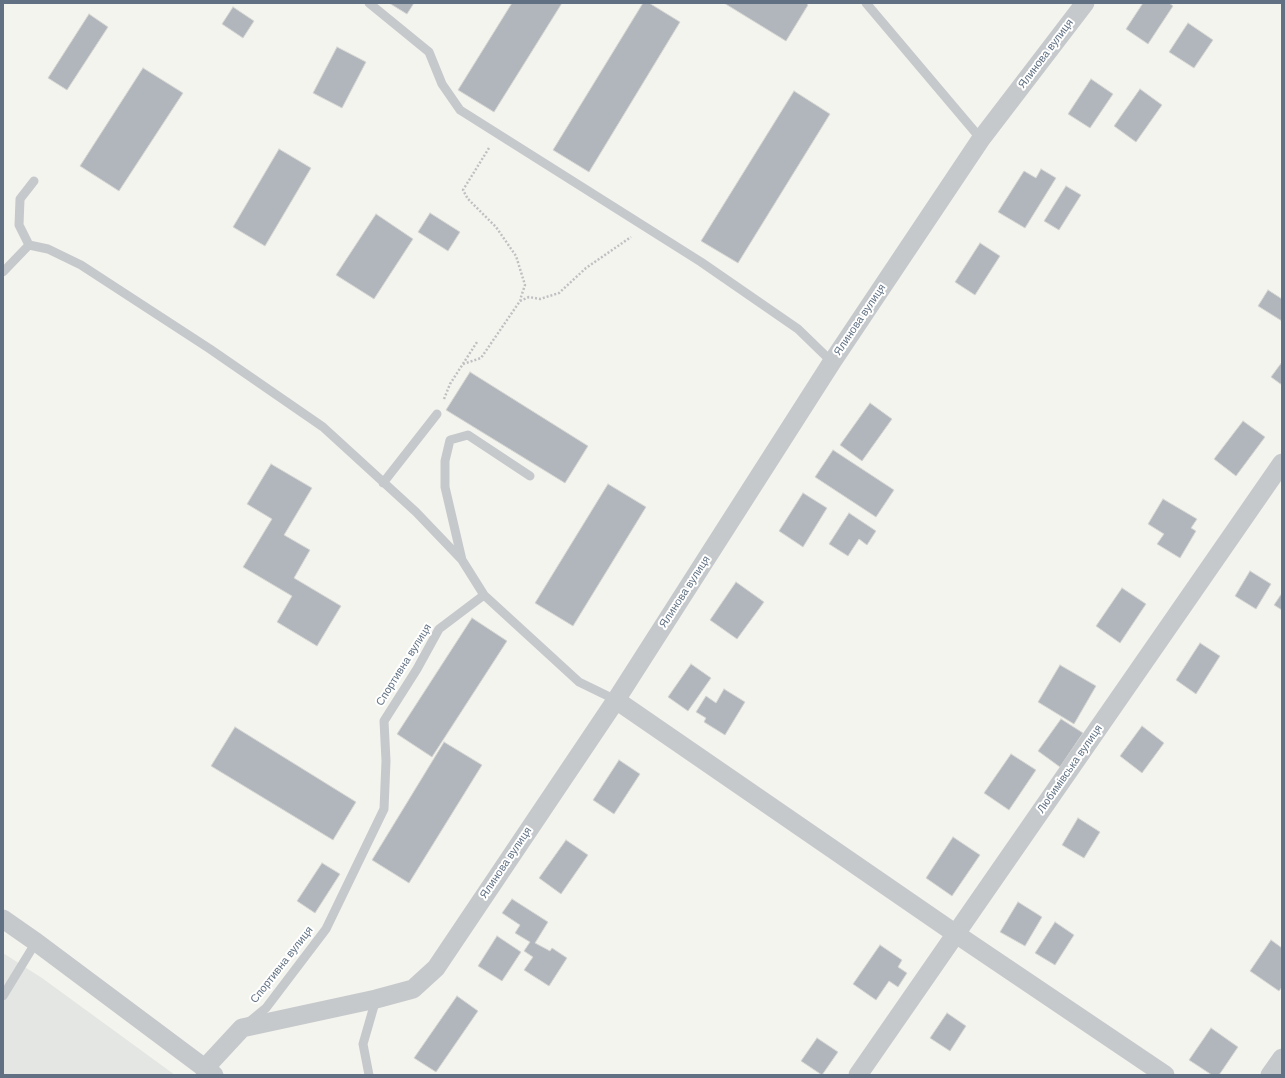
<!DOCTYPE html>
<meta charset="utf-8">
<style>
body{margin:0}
#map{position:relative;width:1285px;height:1078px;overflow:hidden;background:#f4f4ef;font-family:Arial,sans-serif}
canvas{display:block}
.frame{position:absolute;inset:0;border:4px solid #617183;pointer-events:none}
</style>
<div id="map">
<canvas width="1285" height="1078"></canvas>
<div class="frame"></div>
</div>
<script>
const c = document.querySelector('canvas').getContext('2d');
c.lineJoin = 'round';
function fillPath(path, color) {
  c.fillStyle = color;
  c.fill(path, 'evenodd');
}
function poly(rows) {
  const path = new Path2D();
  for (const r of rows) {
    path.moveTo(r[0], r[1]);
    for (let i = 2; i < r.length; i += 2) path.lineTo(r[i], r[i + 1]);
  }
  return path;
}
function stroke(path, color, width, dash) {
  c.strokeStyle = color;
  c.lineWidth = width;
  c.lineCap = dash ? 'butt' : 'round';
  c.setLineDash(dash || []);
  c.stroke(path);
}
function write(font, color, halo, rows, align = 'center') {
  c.font = font + ' Arial,sans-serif';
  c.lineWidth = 4;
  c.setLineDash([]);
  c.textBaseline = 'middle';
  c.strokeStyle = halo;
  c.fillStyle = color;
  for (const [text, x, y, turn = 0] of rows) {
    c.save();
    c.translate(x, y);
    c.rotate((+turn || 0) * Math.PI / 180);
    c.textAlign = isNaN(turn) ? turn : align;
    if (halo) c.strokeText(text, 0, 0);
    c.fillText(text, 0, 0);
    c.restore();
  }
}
const built = poly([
 [3,953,42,978,175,1075,3,1075]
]);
const building = poly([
 [389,3,414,3,407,14,389,3],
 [512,3,562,3,494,112,458,90,512,3],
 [643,3,649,3,680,22,589,172,553,150,643,3],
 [724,3,806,3,808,5,786,41,724,3],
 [1143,3,1169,3,1173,6,1148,44,1126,29,1143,3],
 [233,7,254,21,243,38,222,24,233,7],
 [89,14,108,27,67,90,48,78,89,14],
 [1188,23,1213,40,1194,68,1169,52,1188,23],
 [337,47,366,62,342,108,313,93,337,47],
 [143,68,183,93,119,191,80,166,143,68],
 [1091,79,1113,94,1090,128,1068,114,1091,79],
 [1140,89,1162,105,1136,142,1114,126,1140,89],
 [794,91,830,114,738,263,701,241,794,91],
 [279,149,311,168,265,246,233,227,279,149],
 [1041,169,1056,178,1025,228,998,212,1024,171,1036,178,1041,169],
 [1066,186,1081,195,1059,230,1044,221,1066,186],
 [430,213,460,232,448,251,418,232,430,213],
 [376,214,413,239,374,299,336,275,376,214],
 [980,243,1000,256,975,295,955,282,980,243],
 [1268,290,1282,299,1282,321,1258,306,1268,290],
 [1282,362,1282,385,1271,377,1282,362],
 [470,372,588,446,565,483,446,410,470,372],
 [870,403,892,419,862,461,840,445,870,403],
 [1243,421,1265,437,1236,476,1214,459,1243,421],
 [833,450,894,490,876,517,815,477,833,450],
 [271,464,312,488,284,535,310,550,294,578,341,606,317,646,277,622,292,596,243,567,272,519,247,504,271,464],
 [608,484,646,507,573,626,535,603,608,484],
 [803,493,827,508,803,547,779,531,803,493],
 [1163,499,1197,519,1191,528,1196,531,1180,558,1157,544,1164,534,1148,524,1163,499],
 [849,513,876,531,867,545,859,539,848,556,829,544,849,513],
 [1250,571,1271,584,1256,609,1235,596,1250,571],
 [736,582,764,602,737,639,710,620,736,582],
 [1122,588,1146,604,1120,643,1096,626,1122,588],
 [1282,593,1282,610,1274,605,1282,593],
 [472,618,507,641,432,757,397,734,472,618],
 [1200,643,1220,656,1196,694,1176,680,1200,643],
 [691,664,711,678,688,711,668,697,691,664],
 [1060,665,1096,686,1074,724,1038,702,1060,665],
 [724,689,745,702,725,735,704,722,706,718,696,712,706,696,716,703,724,689],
 [1061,719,1083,733,1060,767,1038,751,1061,719],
 [1142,726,1164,743,1142,773,1120,756,1142,726],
 [235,727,356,802,333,840,211,766,235,727],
 [444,742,482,765,409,883,372,860,444,742],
 [1011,754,1036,770,1009,810,984,793,1011,754],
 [619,760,640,774,614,814,593,800,619,760],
 [1078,818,1100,832,1084,858,1062,845,1078,818],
 [953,837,980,855,952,896,926,878,953,837],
 [566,840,588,855,561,894,539,878,566,840],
 [322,863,340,874,315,913,297,901,322,863],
 [512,899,548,922,535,943,550,951,552,948,567,958,549,986,524,970,533,957,524,951,530,942,515,933,520,925,502,913,512,899],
 [1018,902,1042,917,1025,946,1000,932,1018,902],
 [1055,922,1074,935,1055,965,1035,953,1055,922],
 [497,936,521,952,502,981,478,966,497,936],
 [1271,940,1282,948,1282,987,1279,991,1250,971,1271,940],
 [880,945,902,960,898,967,907,973,898,987,889,981,876,1000,853,984,880,945],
 [457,996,478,1011,436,1072,414,1058,457,996],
 [947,1013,966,1026,950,1051,930,1038,947,1013],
 [1211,1028,1238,1047,1219,1075,1212,1075,1189,1060,1211,1028],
 [817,1038,838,1052,822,1075,801,1061,817,1038]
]);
const path = poly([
 [489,148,463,190,468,199,496,227,516,256,525,285,520,300],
 [463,364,481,358,520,301,529,297,540,299,559,293,586,268,631,237],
 [444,399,450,384,477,342]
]);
const lane = poly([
 [369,3,429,52,442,84,460,110,701,262,798,329,832,362],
 [866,3,981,139],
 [29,245,19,225,20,199,34,181],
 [3,272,29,245,48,249,81,265,210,349,323,427,416,512,461,559],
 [383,483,437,414],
 [484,595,579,682,616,700],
 [3,996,36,942],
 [249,1022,266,1008,326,929,384,809,386,761,384,721,417,669,439,629,484,595,462,560,445,487,445,461,450,440,468,435,530,476],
 [369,1075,363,1044,376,999]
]);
const street = poly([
 [616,700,956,934,1165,1075],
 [3,919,36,942,214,1075],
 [204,1069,242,1028,376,999,413,989,436,968,616,700,832,362,981,139,1085,3],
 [858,1075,1282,463],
 [1270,1075,1282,1058]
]);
const streetNames = [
 ["Ялинова вулиця",1046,54,-53],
 ["Ялинова вулиця",860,320,-56],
 ["Ялинова вулиця",685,592,-57],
 ["Спортивна вулиця",404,665,-58],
 ["Любимівська вулиця",1070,769,-55],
 ["Ялинова вулиця",506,863,-56],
 ["Спортивна вулиця",282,965,-52]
];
fillPath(built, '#e4e6e3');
fillPath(building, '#b0b6bc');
stroke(building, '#d5d5d2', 1);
stroke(path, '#bfc0c2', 2.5, [2, 2]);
stroke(lane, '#c6c9cc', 9);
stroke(street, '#c6c9cc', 19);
write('11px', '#617183', '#fff', streetNames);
</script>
